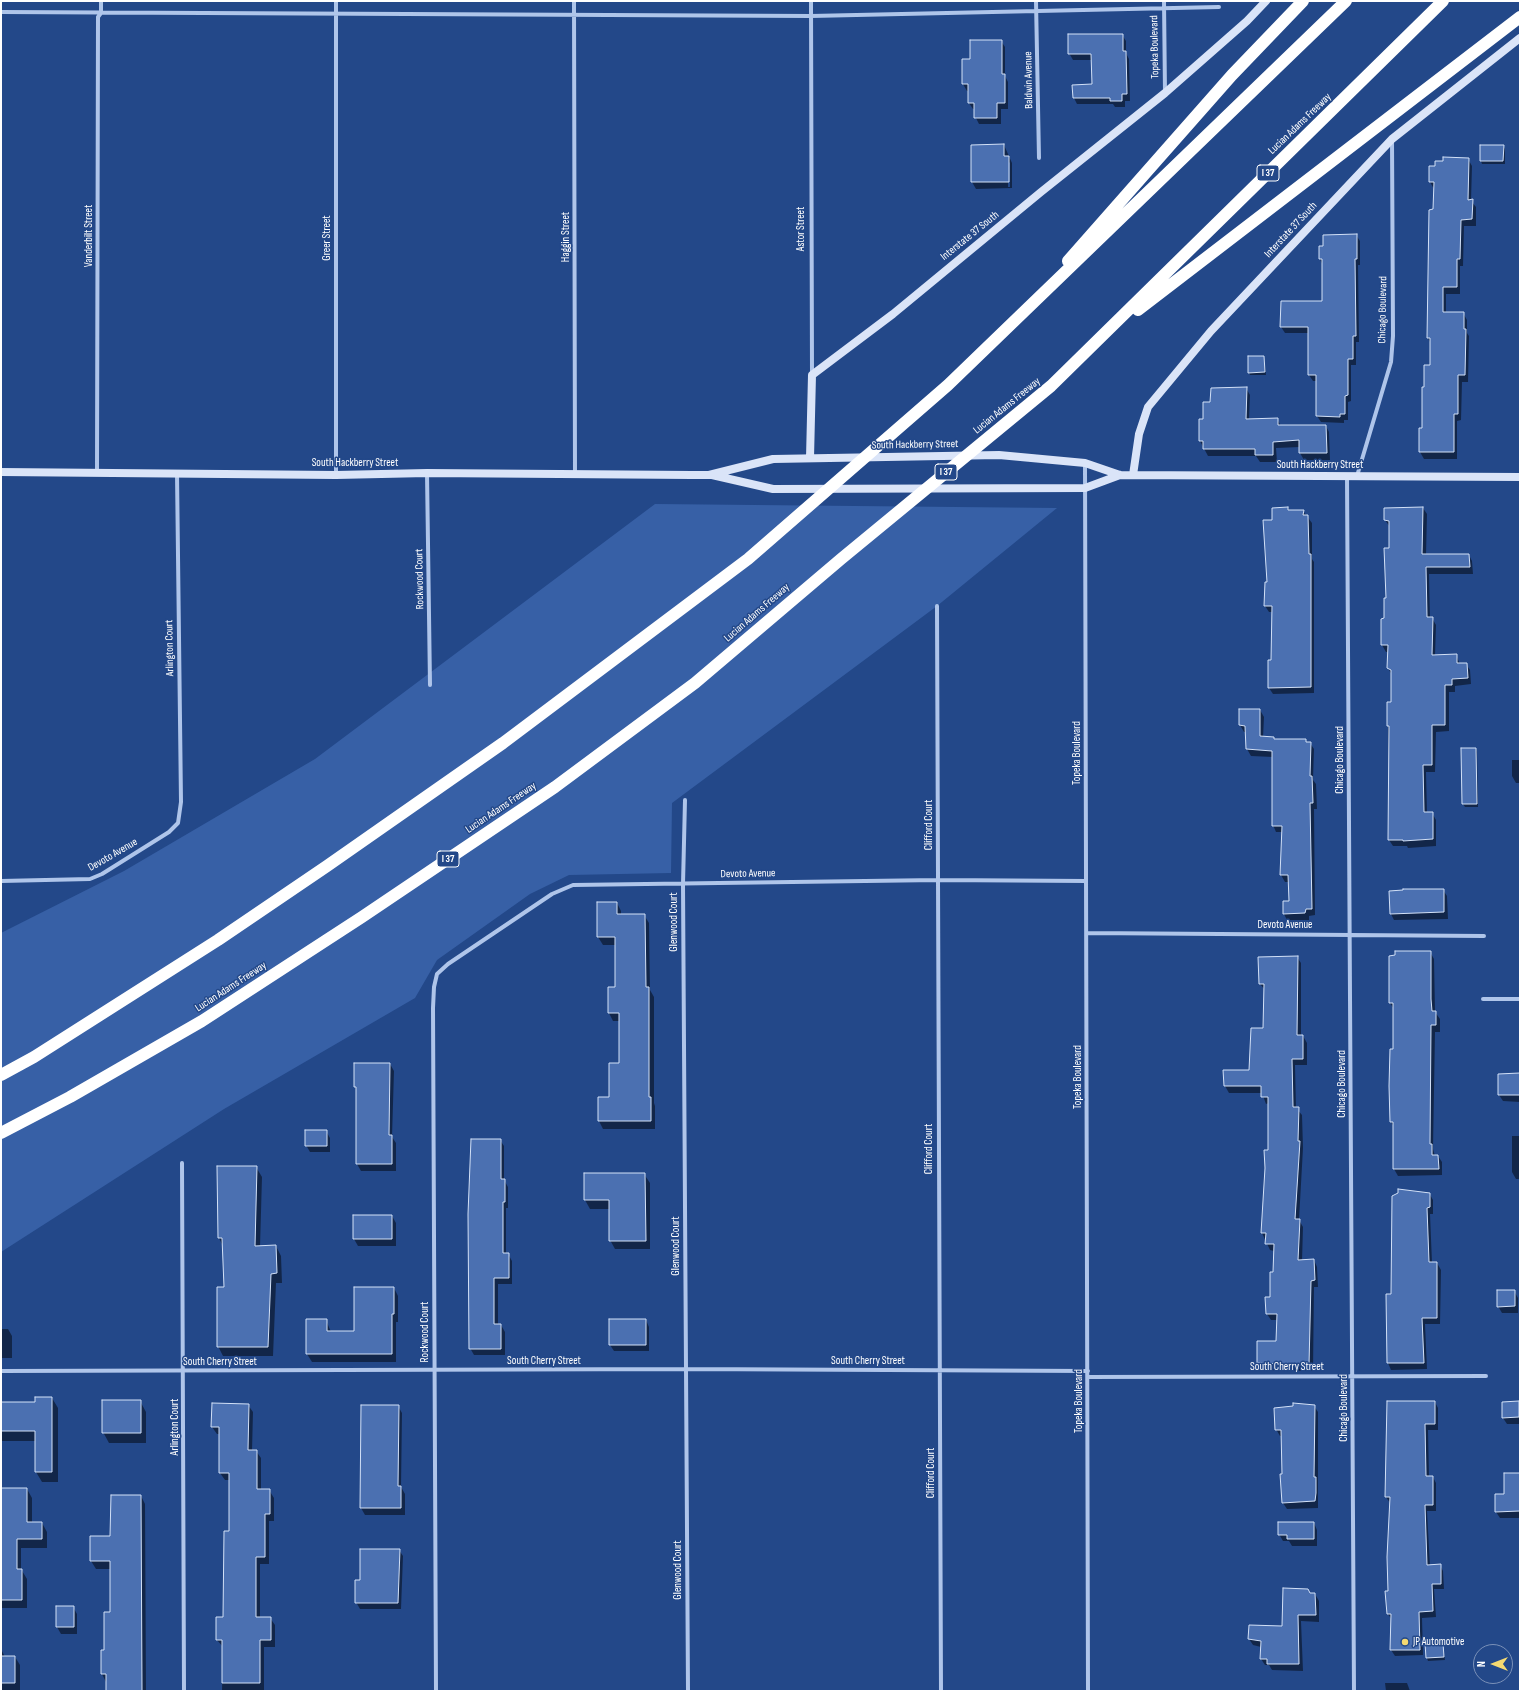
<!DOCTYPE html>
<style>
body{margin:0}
#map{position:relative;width:1521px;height:1692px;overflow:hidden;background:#234889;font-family:"Sofia Sans Condensed",sans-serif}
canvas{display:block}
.frame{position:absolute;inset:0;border:2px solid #fff;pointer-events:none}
.north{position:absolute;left:1473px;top:1644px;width:40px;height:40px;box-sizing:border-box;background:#234889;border:1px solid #7b91b8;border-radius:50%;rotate:270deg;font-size:11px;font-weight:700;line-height:16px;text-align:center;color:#fff}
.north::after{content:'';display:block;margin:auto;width:14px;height:18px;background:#f5d971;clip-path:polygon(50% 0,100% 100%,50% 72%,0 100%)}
</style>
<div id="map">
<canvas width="1521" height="1692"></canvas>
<div class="frame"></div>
<div class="north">N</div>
</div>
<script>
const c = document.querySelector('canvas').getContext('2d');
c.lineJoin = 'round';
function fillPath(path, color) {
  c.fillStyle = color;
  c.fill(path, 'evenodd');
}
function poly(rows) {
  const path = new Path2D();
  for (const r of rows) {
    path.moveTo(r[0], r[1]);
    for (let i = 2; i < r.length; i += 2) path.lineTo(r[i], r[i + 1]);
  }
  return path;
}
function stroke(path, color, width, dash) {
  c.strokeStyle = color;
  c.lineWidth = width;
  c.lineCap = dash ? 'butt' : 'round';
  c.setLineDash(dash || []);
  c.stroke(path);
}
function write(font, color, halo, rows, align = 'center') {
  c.font = font + ' "Sofia Sans Condensed",sans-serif';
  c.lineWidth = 3;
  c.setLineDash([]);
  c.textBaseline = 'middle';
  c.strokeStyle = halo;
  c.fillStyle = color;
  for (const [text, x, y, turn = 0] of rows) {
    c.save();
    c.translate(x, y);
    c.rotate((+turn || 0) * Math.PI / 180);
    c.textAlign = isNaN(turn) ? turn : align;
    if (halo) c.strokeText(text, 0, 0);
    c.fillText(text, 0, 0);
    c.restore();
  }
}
const green = poly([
 [655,504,1057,508,937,606,672,803,671,873,569,875,530,894,437,960,415,998,224,1109,1,1252,1,933,124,871,315,759]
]);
const shadow = poly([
 [1122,35,1126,41,1126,53,1129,59,1130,101,1125,101,1125,107,1115,107,1113,104,1077,104,1074,98,1093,85,1092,60,1073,60,1069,53],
 [1001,41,1005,47,1005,76,1008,82,1008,109,1001,109,1001,124,979,124,976,118,976,109,973,109,969,103,969,91,967,91,963,84,971,60],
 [1004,145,1012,163,1012,188,976,189,972,182],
 [1008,161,1010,163,1010,187,1008,187],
 [1503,146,1505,149,1505,164,1482,164,1481,161],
 [1468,159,1472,166,1471,201,1476,207,1476,226,1464,226,1463,266,1460,266,1460,294,1446,294,1446,313,1463,313,1467,320,1467,333,1469,336,1468,382,1462,382,1461,420,1457,421,1457,459,1424,459,1420,452,1420,429,1423,429,1425,388,1431,366,1431,344,1428,338,1430,210,1434,210,1434,189,1430,182],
 [1356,235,1360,241,1360,265,1358,265,1359,342,1356,342,1356,365,1351,365,1351,401,1348,402,1348,420,1344,420,1344,423,1321,422,1317,416,1317,381,1313,381,1309,375,1309,333,1285,333,1281,327,1323,302,1323,266,1320,259,1320,247],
 [1264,357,1266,375,1250,375,1249,372],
 [1246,388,1250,395,1249,420,1277,419,1281,426,1326,426,1329,432,1330,460,1304,460,1300,453,1300,447,1276,448,1277,462,1260,462,1256,456,1208,456,1200,441,1204,420,1211,403],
 [1288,508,1289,511,1303,511,1312,523,1312,559,1314,562,1314,693,1273,694,1269,688,1272,661,1272,612,1269,612,1265,606,1273,521],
 [1423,508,1427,514,1426,555,1469,555,1472,561,1473,574,1429,574,1430,618,1432,618,1436,625,1435,656,1456,655,1460,664,1466,664,1470,670,1471,684,1455,686,1455,692,1449,692,1449,731,1436,732,1435,772,1426,772,1427,813,1432,813,1436,820,1436,846,1408,848,1407,846,1393,846,1389,840,1388,703,1392,703,1392,675,1388,668,1389,652,1386,652,1382,645,1382,619,1385,619,1387,598,1390,527,1385,520],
 [1240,710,1260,710,1264,717,1263,738,1274,738,1275,740,1305,740,1307,743,1310,743,1314,749,1313,780,1316,784,1317,809,1314,809,1315,915,1309,916,1309,920,1287,920,1284,914,1290,902,1289,882,1285,882,1281,875,1283,832,1276,832,1273,825,1273,757,1251,756,1247,749,1246,732,1244,732,1240,725],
 [1476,749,1477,752,1478,807,1465,807,1463,804],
 [1512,760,1520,760,1520,783,1516,783,1512,776],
 [1443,890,1447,896,1448,919,1394,920,1391,914],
 [617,903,621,911,621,915,644,915,649,923,650,990,654,997,654,1103,655,1106,655,1129,603,1129,599,1121,610,1098,620,1064,620,1021,613,1021,609,1013,616,988,616,945,603,945,598,937],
 [1430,952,1434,959,1435,1012,1440,1019,1440,1032,1435,1032,1433,1149,1435,1156,1438,1156,1442,1162,1442,1175,1398,1176,1394,1169,1394,1127,1391,1122,1390,1086,1394,1050,1394,1009,1390,1003],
 [1297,957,1301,963,1301,1036,1303,1036,1307,1043,1307,1065,1295,1065,1296,1108,1302,1115,1303,1148,1299,1220,1303,1227,1302,1261,1314,1260,1317,1267,1318,1287,1314,1287,1313,1371,1262,1370,1258,1363,1277,1342,1278,1320,1271,1320,1267,1314,1274,1273,1274,1251,1270,1250,1262,1233,1269,1151,1269,1103,1266,1104,1262,1093,1229,1093,1225,1086,1224,1071,1250,1071,1264,1029,1265,990,1260,984],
 [390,1064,394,1071,392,1137,396,1143,396,1171,361,1171,357,1164,357,1091,355,1086],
 [1520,1074,1520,1102,1503,1101,1499,1095],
 [326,1131,330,1138,330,1152,310,1152,306,1145],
 [1512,1136,1520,1136,1520,1179,1516,1179,1512,1172],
 [500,1140,504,1146,504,1180,508,1187,508,1208,506,1208,506,1254,508,1254,512,1261,512,1284,498,1284,498,1325,501,1325,505,1332,505,1355,474,1355,470,1348],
 [218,1167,256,1167,262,1177,260,1247,276,1246,281,1256,282,1283,276,1283,273,1356,223,1356,218,1346,225,1288,223,1246,219,1238],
 [585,1174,644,1174,650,1183,650,1249,615,1249,610,1240,610,1209,590,1209,585,1200],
 [1429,1193,1433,1200,1433,1214,1430,1214,1432,1263,1437,1263,1441,1270,1440,1324,1425,1324,1427,1369,1391,1370,1388,1363,1387,1295,1392,1295],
 [392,1216,396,1223,396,1246,358,1246,354,1239],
 [394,1288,398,1296,398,1322,396,1322,396,1362,312,1362,307,1354,307,1320,326,1320,331,1332,355,1332],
 [1514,1291,1518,1298,1518,1313,1502,1313,1498,1306],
 [646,1320,649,1327,649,1351,614,1351,610,1345],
 [1,1329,8,1329,12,1336,12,1358,1,1358],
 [52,1398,58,1408,58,1482,42,1482,36,1472,36,1441,1,1441,1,1403,36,1403],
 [140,1401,146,1412,146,1443,109,1443,103,1432],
 [1388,1402,1435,1402,1438,1408,1438,1430,1428,1430,1429,1477,1433,1477,1436,1483,1436,1511,1427,1511,1430,1566,1440,1565,1443,1571,1444,1589,1434,1589,1436,1617,1422,1618,1423,1655,1395,1656,1391,1650,1392,1620,1388,1614,1390,1503,1386,1497],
 [1518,1402,1520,1406,1520,1424,1507,1424,1503,1418],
 [248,1405,253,1412,252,1451,256,1451,261,1458,261,1490,269,1490,274,1498,274,1521,269,1521,269,1564,260,1564,260,1618,270,1618,275,1625,275,1647,264,1647,264,1690,222,1691,223,1647,217,1640,224,1618,230,1532,230,1480,225,1480,220,1473,220,1434,217,1434,212,1427],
 [362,1406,398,1406,402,1413,401,1487,405,1494,405,1515,365,1515,361,1508],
 [1314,1406,1318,1412,1318,1508,1287,1509,1283,1503,1282,1436,1280,1436,1276,1429],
 [1520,1475,1520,1518,1500,1518,1496,1512,1505,1495],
 [1,1489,27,1489,32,1498,32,1523,42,1523,47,1532,47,1548,21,1548,21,1569,27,1579,27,1608,2,1608,2,1651,5,1657,15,1657,20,1665,20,1691,1,1691],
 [141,1496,145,1504,146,1691,107,1691,106,1682,102,1674,111,1613,111,1569,96,1569,91,1561],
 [1314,1523,1317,1530,1317,1546,1292,1546,1289,1541,1283,1541,1279,1534],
 [399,1550,403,1556,401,1609,360,1609,356,1602,361,1581],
 [1310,1594,1315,1594,1319,1601,1319,1622,1301,1621,1303,1671,1272,1670,1269,1665,1265,1665,1261,1659,1261,1647,1253,1645,1249,1639,1283,1627],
 [73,1607,77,1614,77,1634,61,1634,57,1627],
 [1442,1644,1445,1660,1428,1661,1427,1658],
 [1385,1683,1407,1683,1410,1691,1386,1691]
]);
const building = poly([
 [1068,34,1123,34,1123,51,1126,51,1127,94,1122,94,1122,101,1110,101,1110,98,1073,98,1072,85,1092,84,1091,54,1068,54,1068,34],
 [970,40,1002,40,1002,74,1005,74,1005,103,997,103,997,118,974,118,974,103,968,103,968,84,962,84,962,59,970,59,970,40],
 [1004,144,1004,156,1009,156,1009,182,971,182,971,145,1004,144],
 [1480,145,1504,145,1503,161,1480,161,1480,145],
 [1443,157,1469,158,1468,200,1473,199,1472,219,1461,220,1460,259,1457,259,1457,287,1443,287,1443,312,1464,312,1464,329,1466,329,1465,375,1458,375,1458,414,1454,414,1454,452,1419,452,1419,428,1422,428,1422,387,1424,387,1424,365,1430,365,1430,338,1427,338,1429,210,1433,209,1434,182,1429,182,1429,166,1435,166,1435,161,1443,161,1443,157],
 [1357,234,1357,259,1355,259,1356,336,1353,336,1353,359,1348,359,1348,395,1345,396,1345,414,1340,414,1340,417,1316,416,1316,375,1308,375,1308,327,1280,327,1281,301,1322,301,1322,259,1319,259,1319,246,1323,246,1323,235,1357,234],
 [1248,356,1264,356,1265,372,1248,373,1248,356],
 [1247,387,1246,419,1278,418,1278,425,1326,425,1327,453,1299,453,1299,440,1273,442,1273,455,1255,455,1255,449,1203,449,1203,441,1199,441,1199,419,1203,419,1203,402,1210,402,1211,388,1247,387],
 [1288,507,1288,510,1304,510,1303,515,1308,515,1309,554,1311,554,1311,687,1268,688,1268,660,1271,660,1272,606,1264,606,1265,582,1267,582,1263,520,1272,520,1272,508,1288,507],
 [1423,507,1422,554,1469,554,1470,567,1426,567,1427,617,1433,617,1432,655,1457,654,1457,663,1467,663,1468,678,1452,679,1452,685,1445,685,1445,725,1432,725,1432,765,1423,765,1424,812,1433,812,1433,839,1403,841,1403,840,1388,840,1389,726,1387,726,1387,702,1391,702,1391,670,1387,668,1388,645,1381,645,1381,619,1384,618,1384,598,1386,598,1384,548,1389,548,1389,521,1384,520,1384,508,1423,507],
 [1239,709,1260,709,1260,736,1274,737,1274,739,1306,739,1306,742,1311,742,1310,776,1312,776,1313,803,1310,803,1312,909,1306,909,1305,913,1283,914,1283,901,1289,901,1288,875,1280,875,1282,826,1272,826,1272,751,1246,749,1245,726,1239,725,1239,709],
 [1461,748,1476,748,1477,804,1462,804,1461,748],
 [1403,889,1444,889,1444,912,1390,914,1389,891,1403,890,1403,889],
 [597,902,617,902,617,914,645,914,646,987,649,987,649,1097,651,1097,651,1121,598,1121,598,1097,609,1097,609,1063,619,1063,619,1013,608,1013,608,987,615,987,615,937,597,937,597,902],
 [1395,951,1431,951,1431,999,1432,1011,1436,1011,1436,1025,1431,1025,1430,1144,1432,1144,1432,1155,1438,1155,1439,1169,1393,1169,1393,1122,1390,1122,1389,1086,1390,1049,1393,1049,1393,1003,1389,1003,1389,956,1395,955,1395,951],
 [1298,956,1297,1035,1303,1035,1303,1059,1292,1059,1293,1107,1299,1107,1298,1141,1300,1141,1295,1219,1300,1219,1298,1260,1314,1259,1315,1280,1311,1281,1309,1365,1257,1363,1257,1341,1276,1341,1277,1314,1266,1314,1265,1297,1270,1297,1270,1272,1273,1272,1274,1244,1265,1244,1266,1233,1261,1233,1265,1168,1264,1150,1268,1150,1268,1097,1261,1097,1261,1086,1224,1086,1223,1070,1249,1070,1251,1028,1263,1028,1264,984,1259,984,1258,957,1298,956],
 [354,1063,390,1063,389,1135,392,1135,392,1164,356,1164,356,1087,354,1087,354,1063],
 [1520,1073,1520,1095,1498,1095,1498,1074,1520,1073],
 [305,1130,327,1130,327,1146,305,1146,305,1130],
 [471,1139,501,1139,501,1179,505,1179,505,1202,503,1202,503,1253,509,1253,509,1278,494,1278,494,1324,501,1324,501,1349,469,1349,468,1214,471,1139],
 [217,1166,257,1166,255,1246,276,1245,277,1273,271,1274,268,1347,217,1347,217,1287,224,1287,222,1238,218,1238,217,1166],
 [584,1173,645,1173,646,1241,609,1241,609,1200,584,1200,584,1173],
 [1398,1189,1430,1193,1430,1207,1427,1208,1429,1262,1437,1262,1437,1318,1422,1318,1424,1363,1387,1363,1386,1294,1391,1294,1392,1196,1398,1193,1398,1189],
 [353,1215,392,1215,392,1239,353,1239,353,1215],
 [354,1287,394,1287,394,1314,392,1314,392,1354,306,1354,306,1319,327,1319,327,1331,354,1331,354,1287],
 [1497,1290,1515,1290,1515,1306,1497,1307,1497,1290],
 [609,1319,646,1319,646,1345,609,1345,609,1319],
 [35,1397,52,1397,52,1472,35,1472,35,1431,1,1431,1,1402,35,1402,35,1397],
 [102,1400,141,1400,141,1433,102,1433,102,1400],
 [1387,1401,1435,1401,1435,1424,1425,1424,1426,1476,1433,1476,1433,1505,1425,1505,1427,1565,1441,1564,1441,1584,1432,1584,1433,1611,1419,1612,1420,1650,1390,1650,1391,1614,1387,1614,1385,1591,1388,1591,1387,1557,1390,1497,1385,1497,1387,1401],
 [1519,1401,1519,1417,1502,1418,1502,1402,1519,1401],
 [212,1403,249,1404,248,1450,257,1450,257,1489,270,1489,270,1514,265,1514,265,1557,256,1557,256,1617,271,1617,271,1640,260,1640,260,1683,222,1683,222,1640,216,1640,216,1617,223,1617,224,1531,229,1531,229,1473,219,1473,219,1427,211,1427,212,1403],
 [1293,1403,1315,1405,1314,1477,1316,1477,1316,1493,1315,1501,1282,1503,1280,1474,1282,1474,1281,1430,1275,1430,1274,1408,1293,1406,1293,1403],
 [361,1405,399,1405,398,1486,401,1486,401,1508,360,1508,361,1405],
 [1504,1473,1520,1473,1520,1511,1495,1512,1495,1494,1504,1494,1504,1473],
 [1,1488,27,1488,27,1522,42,1522,42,1539,17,1539,17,1569,22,1569,22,1600,1,1600,1,1488],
 [111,1495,141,1495,142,1691,106,1691,106,1674,101,1674,101,1650,104,1650,104,1612,110,1612,110,1561,90,1561,90,1536,110,1536,111,1495],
 [1278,1522,1314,1522,1314,1539,1287,1539,1287,1535,1278,1535,1278,1522],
 [360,1549,400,1549,398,1603,355,1603,355,1580,360,1580,360,1549],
 [1283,1588,1308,1589,1310,1593,1315,1593,1316,1615,1298,1615,1299,1664,1267,1664,1267,1659,1260,1659,1261,1641,1248,1639,1249,1625,1282,1626,1283,1588],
 [56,1606,74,1606,74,1627,56,1627,56,1606],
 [1425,1643,1443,1643,1444,1657,1426,1658,1425,1643],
 [1,1656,15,1656,15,1683,1,1683,1,1656]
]);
const street = poly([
 [574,1,575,474],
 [811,1,812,375],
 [1036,1,1039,158],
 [1164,1,1165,93],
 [1,12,811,16,1219,7],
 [1085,463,1088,1691],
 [97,472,98,17,101,13,101,1],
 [427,473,430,685],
 [336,475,336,1],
 [1347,476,1354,1691],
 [1357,476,1391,362,1393,336,1392,140],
 [937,606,941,1691],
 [685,800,683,884,688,1691],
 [1,881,90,879,102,874,169,832,178,823,181,802,177,473],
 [1087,933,1484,936],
 [1483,999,1520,999],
 [182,1163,184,1691],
 [1,1371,686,1369,1088,1371],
 [1088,1377,1486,1376],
 [436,1691,433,1008,434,987,437,974,448,964,552,894,573,885,938,880,1086,881]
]);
const secondary = poly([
 [810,458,812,375,893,314,1041,192,1165,93,1247,21,1266,1],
 [1,472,336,475,427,473,692,475,709,475,773,459,999,455,1085,463,1120,475,1520,477],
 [712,475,773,489,1085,488,1120,475],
 [1133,475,1139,434,1148,407,1211,331,1392,139,1520,38]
]);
const highway = poly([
 [1068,261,1232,75,1303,1],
 [1138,310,1520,17],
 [1,1075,34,1057,218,940,327,866,503,743,748,559,948,385,1346,1],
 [1,1133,70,1097,202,1021,362,917,555,787,695,683,841,559,1051,386,1443,1]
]);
const markers = [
 [1405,1642,4,"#f5d971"]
];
const shields = [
 [1268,173,22],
 [946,472,22],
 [448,859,22]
];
const shieldNames = [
 ["I 37",1268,173],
 ["I 37",946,472],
 ["I 37",448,859]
];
const streetNames = [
 ["Topeka Boulevard",1155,47,-91],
 ["Baldwin Avenue",1029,80,-91],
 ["Lucian Adams Freeway",1300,124,-44],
 ["Astor Street",801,229,-90],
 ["Interstate 37 South",1291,230,-47],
 ["Vanderbilt Street",89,236,-90],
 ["Interstate 37 South",970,236,-39],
 ["Haggin Street",566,237,-90],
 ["Greer Street",327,238,-90],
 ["Chicago Boulevard",1383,310,-89],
 ["Lucian Adams Freeway",1007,406,-39],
 ["South Hackberry Street",915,445,-1],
 ["South Hackberry Street",355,463],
 ["South Hackberry Street",1320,465],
 ["Rockwood Court",420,579,-91],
 ["Lucian Adams Freeway",757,613,-41],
 ["Arlington Court",170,648,-91],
 ["Topeka Boulevard",1077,753,-90],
 ["Chicago Boulevard",1340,760,-90],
 ["Lucian Adams Freeway",501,808,-34],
 ["Clifford Court",929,825,-90],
 ["Devoto Avenue",113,855,-30],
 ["Devoto Avenue",748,874,-1],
 ["Glenwood Court",674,922,-90],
 ["Devoto Avenue",1285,925],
 ["Lucian Adams Freeway",231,987,-33],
 ["Topeka Boulevard",1078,1077,-90],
 ["Chicago Boulevard",1342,1084,-90],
 ["Clifford Court",929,1149,-90],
 ["Glenwood Court",676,1246,-90],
 ["Rockwood Court",425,1332,-90],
 ["South Cherry Street",544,1361],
 ["South Cherry Street",868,1361],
 ["South Cherry Street",220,1362],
 ["South Cherry Street",1287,1367],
 ["Topeka Boulevard",1079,1401,-90],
 ["Chicago Boulevard",1344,1408,-90],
 ["Arlington Court",175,1427,-90],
 ["Clifford Court",931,1473,-90],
 ["Glenwood Court",678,1570,-90]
];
const poiNames = [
 ["JP Automotive",1413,1642]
];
fillPath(green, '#3760a6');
fillPath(shadow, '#0007');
fillPath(building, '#4b70b1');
stroke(building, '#d3e1f7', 1);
stroke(street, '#afc5ea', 4);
stroke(secondary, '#dae4f8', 8);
stroke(highway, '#fff', 12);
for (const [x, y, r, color] of markers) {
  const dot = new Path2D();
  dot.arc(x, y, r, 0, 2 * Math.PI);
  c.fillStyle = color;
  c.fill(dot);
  stroke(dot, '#234889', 1.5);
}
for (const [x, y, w] of shields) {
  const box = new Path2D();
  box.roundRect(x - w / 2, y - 8, w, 16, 3);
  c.fillStyle = '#234889';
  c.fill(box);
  stroke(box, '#fff', 1);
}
write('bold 10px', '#fff', null, shieldNames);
write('11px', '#fff', '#234889', streetNames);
write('11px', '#fff', '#234889', poiNames, 'left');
</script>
